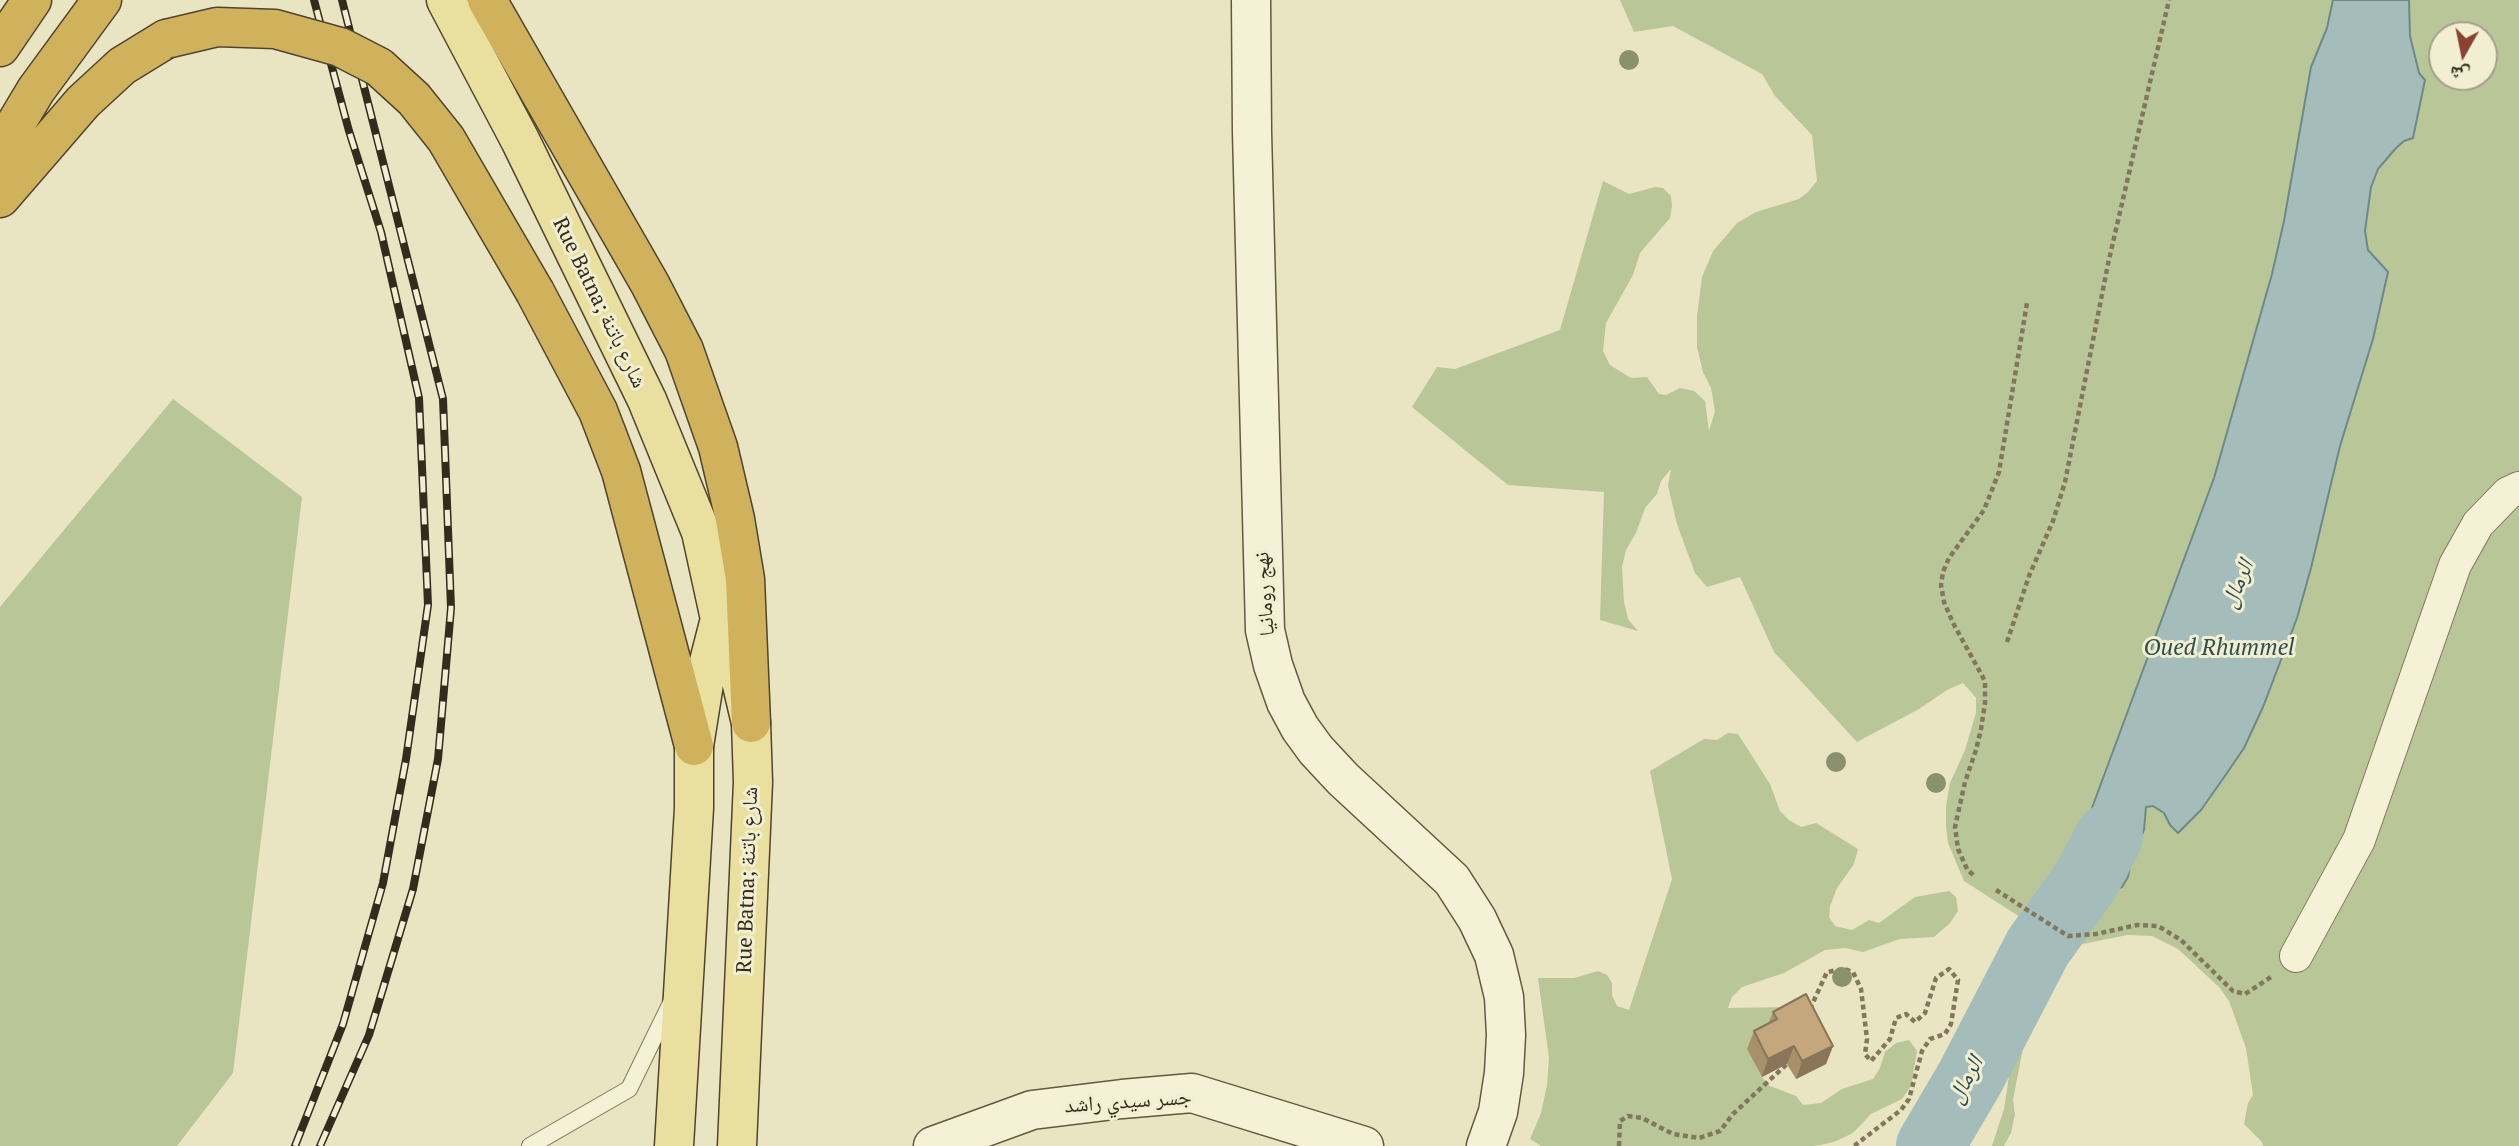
<!DOCTYPE html>
<meta charset="utf-8">
<style>
body{margin:0}
#map{position:relative;width:2519px;height:1146px;overflow:hidden;background:#e9e5c3;font-family:"PT Serif","Noto Naskh Arabic",serif}
canvas{display:block}
.north{position:absolute;left:2428px;top:21px;width:70px;height:70px;box-sizing:border-box;background:#f1eed2;border:2px solid #a5a08a;border-radius:50%;rotate:189deg;font-size:19px;font-weight:700;line-height:28px;text-align:center;color:#332c1e}
.north::after{content:'';display:block;margin:auto;width:24px;height:32px;background:#8b4132;clip-path:polygon(50% 0,100% 100%,50% 72%,0 100%)}
</style>
<div id="map">
<canvas width="2519" height="1146"></canvas>
<div class="north">ش</div>
</div>
<script>
const c = document.querySelector('canvas').getContext('2d');
c.lineJoin = 'round';
function fillPath(path, color) {
  c.fillStyle = color;
  c.fill(path, 'evenodd');
}
function poly(rows) {
  const path = new Path2D();
  for (const r of rows) {
    path.moveTo(r[0], r[1]);
    for (let i = 2; i < r.length; i += 2) path.lineTo(r[i], r[i + 1]);
  }
  return path;
}
function stroke(path, color, width, dash) {
  c.strokeStyle = color;
  c.lineWidth = width;
  c.lineCap = dash ? 'butt' : 'round';
  c.setLineDash(dash || []);
  c.stroke(path);
}
function write(font, color, halo, rows, align = 'center') {
  c.font = font + ' "PT Serif","Noto Naskh Arabic",serif';
  c.lineWidth = 6;
  c.setLineDash([]);
  c.textBaseline = 'middle';
  c.strokeStyle = halo;
  c.fillStyle = color;
  for (const [text, x, y, turn = 0] of rows) {
    c.save();
    c.translate(x, y);
    c.rotate((+turn || 0) * Math.PI / 180);
    c.textAlign = isNaN(turn) ? turn : align;
    if (halo) c.strokeText(text, 0, 0);
    c.fillText(text, 0, 0);
    c.restore();
  }
}
const green = poly([
 [1620,0,2519,0,2519,1146,2263,1146,2262,1142,2244,1124,2248,1103,2253,1095,2246,1048,2229,1001,2220,988,2178,949,2152,936,2127,935,2073,946,2062,944,1964,881,1948,843,1946,827,1946,806,1950,783,1965,750,1976,713,1976,698,1963,683,1947,690,1919,709,1857,742,1774,652,1740,577,1707,587,1695,573,1677,524,1668,486,1671,469,1661,481,1657,494,1645,508,1636,533,1626,550,1622,567,1624,602,1628,619,1638,631,1600,620,1604,492,1508,485,1412,407,1437,367,1455,369,1560,330,1603,181,1629,194,1655,187,1663,188,1671,196,1672,206,1670,218,1640,253,1633,275,1606,323,1603,351,1610,365,1631,378,1647,377,1659,394,1666,395,1680,388,1694,391,1705,401,1709,431,1715,411,1711,388,1703,372,1697,347,1697,316,1702,277,1713,251,1737,223,1756,212,1799,199,1808,192,1817,181,1812,135,1775,96,1762,74,1673,26,1634,32],
 [2442,35,2484,35,2484,77,2442,77],
 [173,399,302,497,233,1073,177,1146,0,1146,0,607],
 [1728,733,1738,734,1770,784,1780,811,1789,820,1801,827,1816,823,1858,849,1854,864,1837,888,1830,906,1829,917,1835,926,1852,930,1869,920,1879,923,1915,897,1949,891,1956,897,1958,911,1950,923,1934,937,1900,939,1863,952,1845,948,1825,950,1784,973,1742,987,1732,997,1728,1008,1790,1007,1748,1050,1762,1077,1770,1086,1796,1096,1803,1105,1821,1103,1842,1089,1873,1079,1880,1068,1885,1052,1896,1043,1909,1040,1917,1051,1911,1086,1902,1099,1871,1114,1853,1133,1834,1142,1815,1146,1541,1146,1530,1139,1541,1113,1547,1085,1549,1058,1538,978,1574,978,1598,971,1607,975,1612,983,1612,995,1617,1006,1629,1010,1672,879,1650,771,1704,739,1717,740],
 [2015,1037,2023,1048,2013,1100,2015,1114,2011,1133,2004,1146,1992,1146,2004,1109]
]);
const water = poly([
 [2333,0,2409,0,2410,36,2419,73,2425,80,2413,138,2404,141,2396,148,2378,169,2371,187,2365,231,2368,250,2388,272,2373,339,2340,446,2311,568,2297,618,2263,707,2244,748,2227,773,2201,810,2178,833,2170,825,2164,813,2153,806,2146,807,2144,830,2131,859,2128,877,2122,887,2096,897,2086,905,2073,924,2046,910,2066,889,2072,862,2214,478,2272,274,2284,221,2311,67,2327,28,2333,0]
]);
const river = poly([
 [1930,1146,1970,1078,2038,947,2085,882,2109,837]
]);
const path = poly([
 [2007,642,2029,576,2053,521,2065,482,2108,264,2169,0],
 [1973,875,1967,869,1958,849,1955,827,1965,782,1976,750,1981,729,1985,703,1985,681,1953,623,1944,602,1941,585,1943,572,1949,558,1984,510,1999,472,2027,303],
 [1996,890,2068,936,2096,934,2137,925,2158,926,2181,940,2233,991,2245,994,2271,977],
 [1810,1009,1827,972,1844,969,1853,972,1861,989,1867,1039,1865,1054,1871,1061,1890,1039,1896,1018,1906,1014,1915,1022,1925,1013,1936,978,1949,969,1958,980,1951,1024,1945,1034,1930,1039,1922,1051,1909,1099,1901,1110,1854,1146],
 [1619,1146,1620,1121,1628,1116,1642,1118,1673,1134,1699,1138,1720,1131,1733,1114,1787,1064]
]);
const lane = poly([
 [530,1146,629,1089,671,1003]
]);
const street = poly([
 [2296,956,2359,840,2455,565,2478,524,2508,493,2519,488]
]);
const secondary = poly([
 [1251,0,1252,132,1265,630,1273,665,1286,702,1300,728,1316,750,1343,779,1452,880,1477,919,1494,955,1504,997,1506,1035,1504,1073,1498,1112,1486,1146],
 [933,1146,1032,1110,1122,1099,1192,1093,1364,1146]
]);
const primary = poly([
 [446,0,520,140,647,400,701,532,720,619,738,668,751,723,753,782,737,1146],
 [674,1146,694,808,694,746,705,677,720,619]
]);
const highway = poly([
 [487,0,650,284,684,350,718,447,735,519,745,579,751,723],
 [0,47,32,0],
 [0,150,36,90,102,0],
 [0,198,83,102,122,66,166,39],
 [535,292,598,411,621,471,694,746]
]);
const rail = poly([
 [295,1146,343,1024,383,883,406,759,428,605,419,398,381,232,349,131,314,0],
 [320,1146,369,1035,413,889,438,759,451,608,443,399,342,0]
]);
const highwayBridge = poly([
 [166,39,217,27,275,29,340,47,379,67,414,99,446,139,535,292]
]);
const trees = [
 [1629,60],
 [1836,762],
 [1936,783],
 [1842,977]
];
const wall = poly([
 [1773,1012,1833,1046,1826,1064,1796,1079,1787,1064,1762,1077,1747,1049,1754,1031,1768,1024]
]);
const shadedWall = poly([
 [1794,1046,1787,1064,1762,1077,1768,1059],
 [1833,1046,1826,1064,1796,1079,1802,1061]
]);
const building = poly([
 [1806,994,1833,1046,1802,1061,1794,1046,1768,1059,1754,1031,1777,1019,1773,1012,1806,994]
]);
const streetNames = [
 ["Rue Batna; شارع باتنة",599,303,64],
 ["نهج رومانيا",1265,594,-94],
 ["Rue Batna; شارع باتنة",748,880,-88],
 ["جسر سيدي راشد",1128,1102,-4]
];
const waterNames = [
 ["الرمال",2238,584,-67],
 ["Oued Rhummel",2219,648],
 ["الرمال",1966,1080,-62]
];
fillPath(green, '#b9c698');
fillPath(water, '#a5bdba');
stroke(water, '#6d8a88', 2);
stroke(river, '#a5bdba', 68);
stroke(lane, '#82775c', 18);
stroke(street, '#82775c', 34);
stroke(secondary, '#64583f', 41);
stroke(primary, '#504430', 41);
stroke(highway, '#504430', 41);
stroke(path, '#82775c', 4.5, [5, 3.5]);
stroke(lane, '#f5f1d6', 16);
stroke(street, '#f5f1d6', 32);
stroke(secondary, '#f5f1d6', 38);
stroke(primary, '#e9df9e', 38);
stroke(highway, '#d1b25c', 38);
stroke(rail, '#332c1e', 8);
stroke(rail, '#f1eed2', 5, [16]);
stroke(highwayBridge, '#504430', 41, []);
stroke(highwayBridge, '#d1b25c', 38);
c.fillStyle = '#8a926d';
for (const [x, y] of trees) {
  c.beginPath();
  c.arc(x, y, 10, 0, 2 * Math.PI);
  c.fill();
}
fillPath(wall, '#a9906c');
fillPath(shadedWall, '#897558');
fillPath(building, '#c4a77d');
stroke(building, '#897558', 2);
write('21px', '#332c1e', '#f1eed2', streetNames);
write('italic 23px', '#2f4e51', '#f1eed2', waterNames);
</script>
